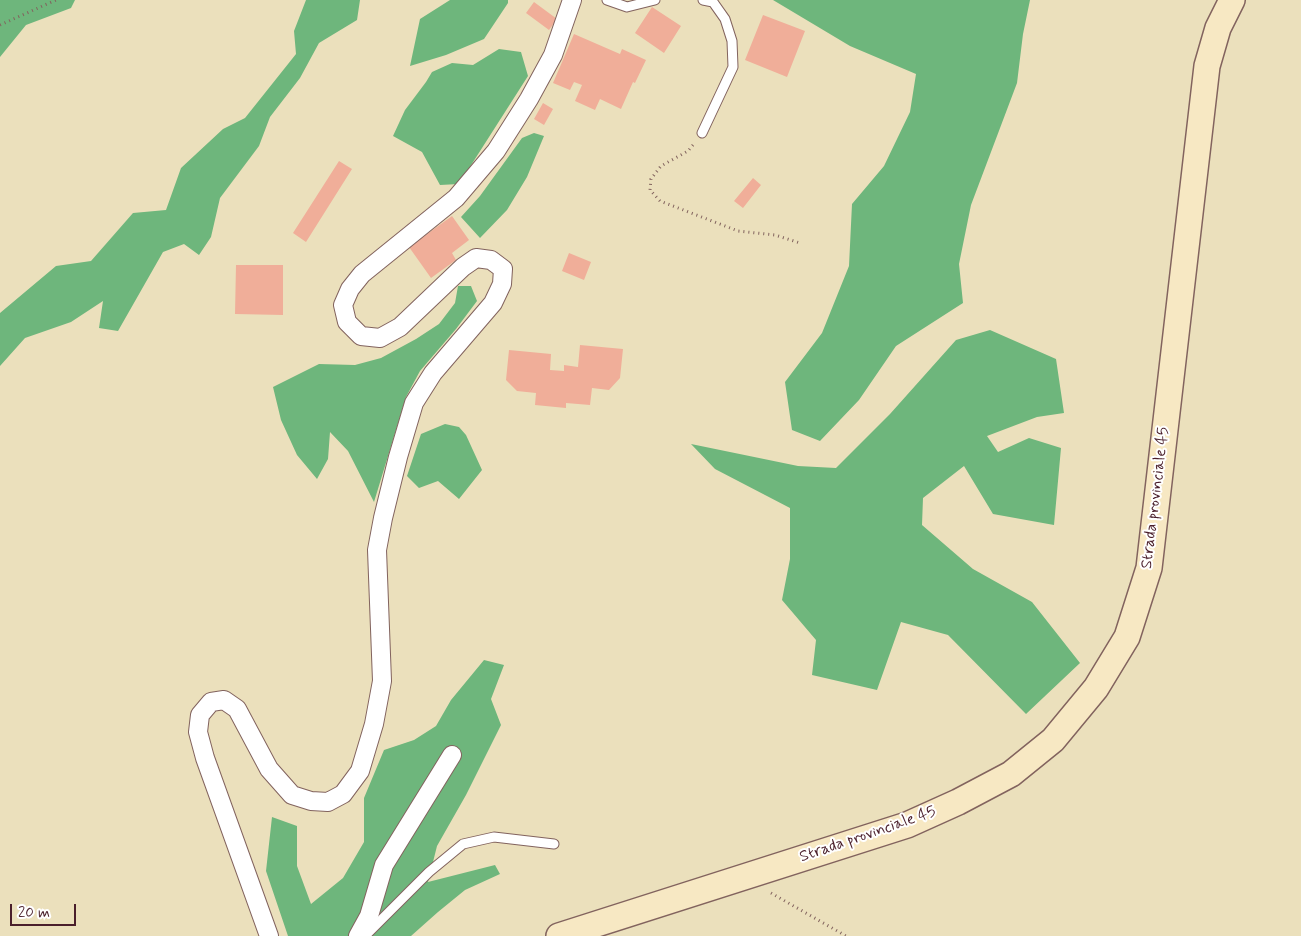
<!DOCTYPE html>
<style>
body{margin:0}
#map{position:relative;width:1301px;height:936px;overflow:hidden;background:#ebe0bc;font-family:Mynerve,sans-serif}
canvas{display:block}
.scale{position:absolute;left:10px;top:904px;width:66px;height:22px;box-sizing:border-box;border:2px solid #4a1f2b;border-top:0;padding-left:6px;font-size:15px;line-height:18px;white-space:nowrap;color:#4a1f2b;-webkit-text-stroke:4px #fff;paint-order:stroke}
</style>
<div id="map">
<canvas width="1301" height="936"></canvas>
<div class="scale">20 m</div>
</div>
<script>
const c = document.querySelector('canvas').getContext('2d');
c.lineJoin = 'round';
function fillPath(path, color) {
  c.fillStyle = color;
  c.fill(path, 'evenodd');
}
function poly(rows) {
  const path = new Path2D();
  for (const r of rows) {
    path.moveTo(r[0], r[1]);
    for (let i = 2; i < r.length; i += 2) path.lineTo(r[i], r[i + 1]);
  }
  return path;
}
function stroke(path, color, width, dash) {
  c.strokeStyle = color;
  c.lineWidth = width;
  c.lineCap = dash ? 'butt' : 'round';
  c.setLineDash(dash || []);
  c.stroke(path);
}
function write(font, color, halo, rows, align = 'center') {
  c.font = font + ' Mynerve,sans-serif';
  c.lineWidth = 4;
  c.setLineDash([]);
  c.textBaseline = 'middle';
  c.strokeStyle = halo;
  c.fillStyle = color;
  for (const [text, x, y, turn = 0] of rows) {
    c.save();
    c.translate(x, y);
    c.rotate((+turn || 0) * Math.PI / 180);
    c.textAlign = isNaN(turn) ? turn : align;
    if (halo) c.strokeText(text, 0, 0);
    c.fillText(text, 0, 0);
    c.restore();
  }
}
const forest = poly([
 [0,0,75,0,71,8,26,25,0,57],
 [306,0,360,0,357,20,319,43,300,78,270,117,259,146,220,198,211,237,199,255,184,244,163,252,118,331,99,328,103,301,71,322,25,338,0,366,0,313,56,266,91,261,133,213,166,210,181,168,223,129,245,118,296,54,294,31],
 [450,0,508,0,508,3,484,39,446,55,410,66,420,19],
 [773,0,1030,0,1023,34,1017,83,971,205,959,264,963,303,896,346,859,400,820,441,792,430,785,382,822,333,849,266,852,204,884,166,910,112,916,74,850,46],
 [499,49,521,52,528,76,459,184,440,185,422,152,393,136,405,110,426,82,432,72,452,63,473,65],
 [534,133,544,136,527,177,507,210,480,238,461,217,480,196,522,138],
 [458,286,471,286,477,301,456,329,420,371,406,397,374,502,348,451,330,432,328,459,317,479,297,455,281,420,273,387,319,364,355,365,381,358,416,339,439,324,455,303],
 [990,330,1056,359,1064,413,1037,417,987,436,998,452,1029,438,1061,448,1054,525,993,514,964,466,923,498,922,525,973,569,1032,602,1080,663,1026,714,948,635,901,622,877,690,812,675,816,640,782,600,790,559,790,508,715,469,691,444,798,466,836,468,890,414,956,340],
 [445,424,459,427,466,435,482,470,459,499,438,481,419,488,407,476,421,434],
 [484,660,504,665,491,699,501,725,466,795,437,846,428,882,495,865,500,874,465,890,438,912,411,936,288,936,266,871,272,817,297,826,297,866,311,904,343,878,364,842,364,798,384,750,414,740,436,726,451,700]
]);
const building = poly([
 [534,2,557,19,549,30,526,13],
 [652,7,681,26,664,53,635,33],
 [763,15,805,31,787,77,745,60],
 [574,34,620,54,622,49,646,60,635,83,633,82,621,109,600,99,595,110,575,101,582,85,574,82,570,90,553,83],
 [543,103,553,109,544,125,534,119],
 [339,161,352,169,306,242,293,233],
 [753,178,761,185,743,208,734,201],
 [452,216,469,240,452,253,456,260,431,278,409,247],
 [569,253,591,262,584,280,562,271],
 [236,265,283,265,283,315,235,314],
 [580,345,623,349,620,378,609,390,592,388,590,405,566,403,566,408,535,405,536,393,517,391,506,380,509,350,551,354,550,370,564,371,564,365,578,367]
]);
const path = poly([
 [0,25,56,0],
 [693,145,688,151,661,166,651,179,650,190,660,201,738,231,775,235,800,243],
 [771,893,846,936]
]);
const service = poly([
 [607,0,627,7,655,0],
 [702,133,733,67,732,41,725,19,713,2,703,0],
 [365,936,429,872,463,844,494,837,554,844]
]);
const minor = poly([
 [269,936,205,758,198,732,200,715,211,702,224,700,237,709,269,769,292,795,311,801,328,802,343,794,360,771,374,724,382,681,377,550,383,518,398,457,414,403,433,373,493,303,502,284,503,269,491,260,476,258,463,267,400,327,380,338,361,336,347,322,343,305,350,289,362,274,456,198,496,151,529,99,553,55,572,0],
 [358,936,369,916,384,865,452,755]
]);
const secondary = poly([
 [559,936,907,825,958,802,1011,774,1053,740,1096,688,1127,637,1149,568,1207,66,1218,28,1232,0]
]);
const streetNames = [
 ["Strada provinciale 45",1156,498,-83],
 ["Strada provinciale 45",868,835,-19]
];
fillPath(forest, '#6eb67c');
fillPath(building, '#f0ae99');
stroke(service, '#82635e', 11);
stroke(minor, '#82635e', 20);
stroke(secondary, '#82635e', 28);
stroke(path, '#82635e', 3, [1, 4]);
stroke(service, '#fff', 9);
stroke(minor, '#fff', 18);
stroke(secondary, '#f7e8c3', 25);
write('16px', '#4a1f2b', '#fff', streetNames);
</script>
